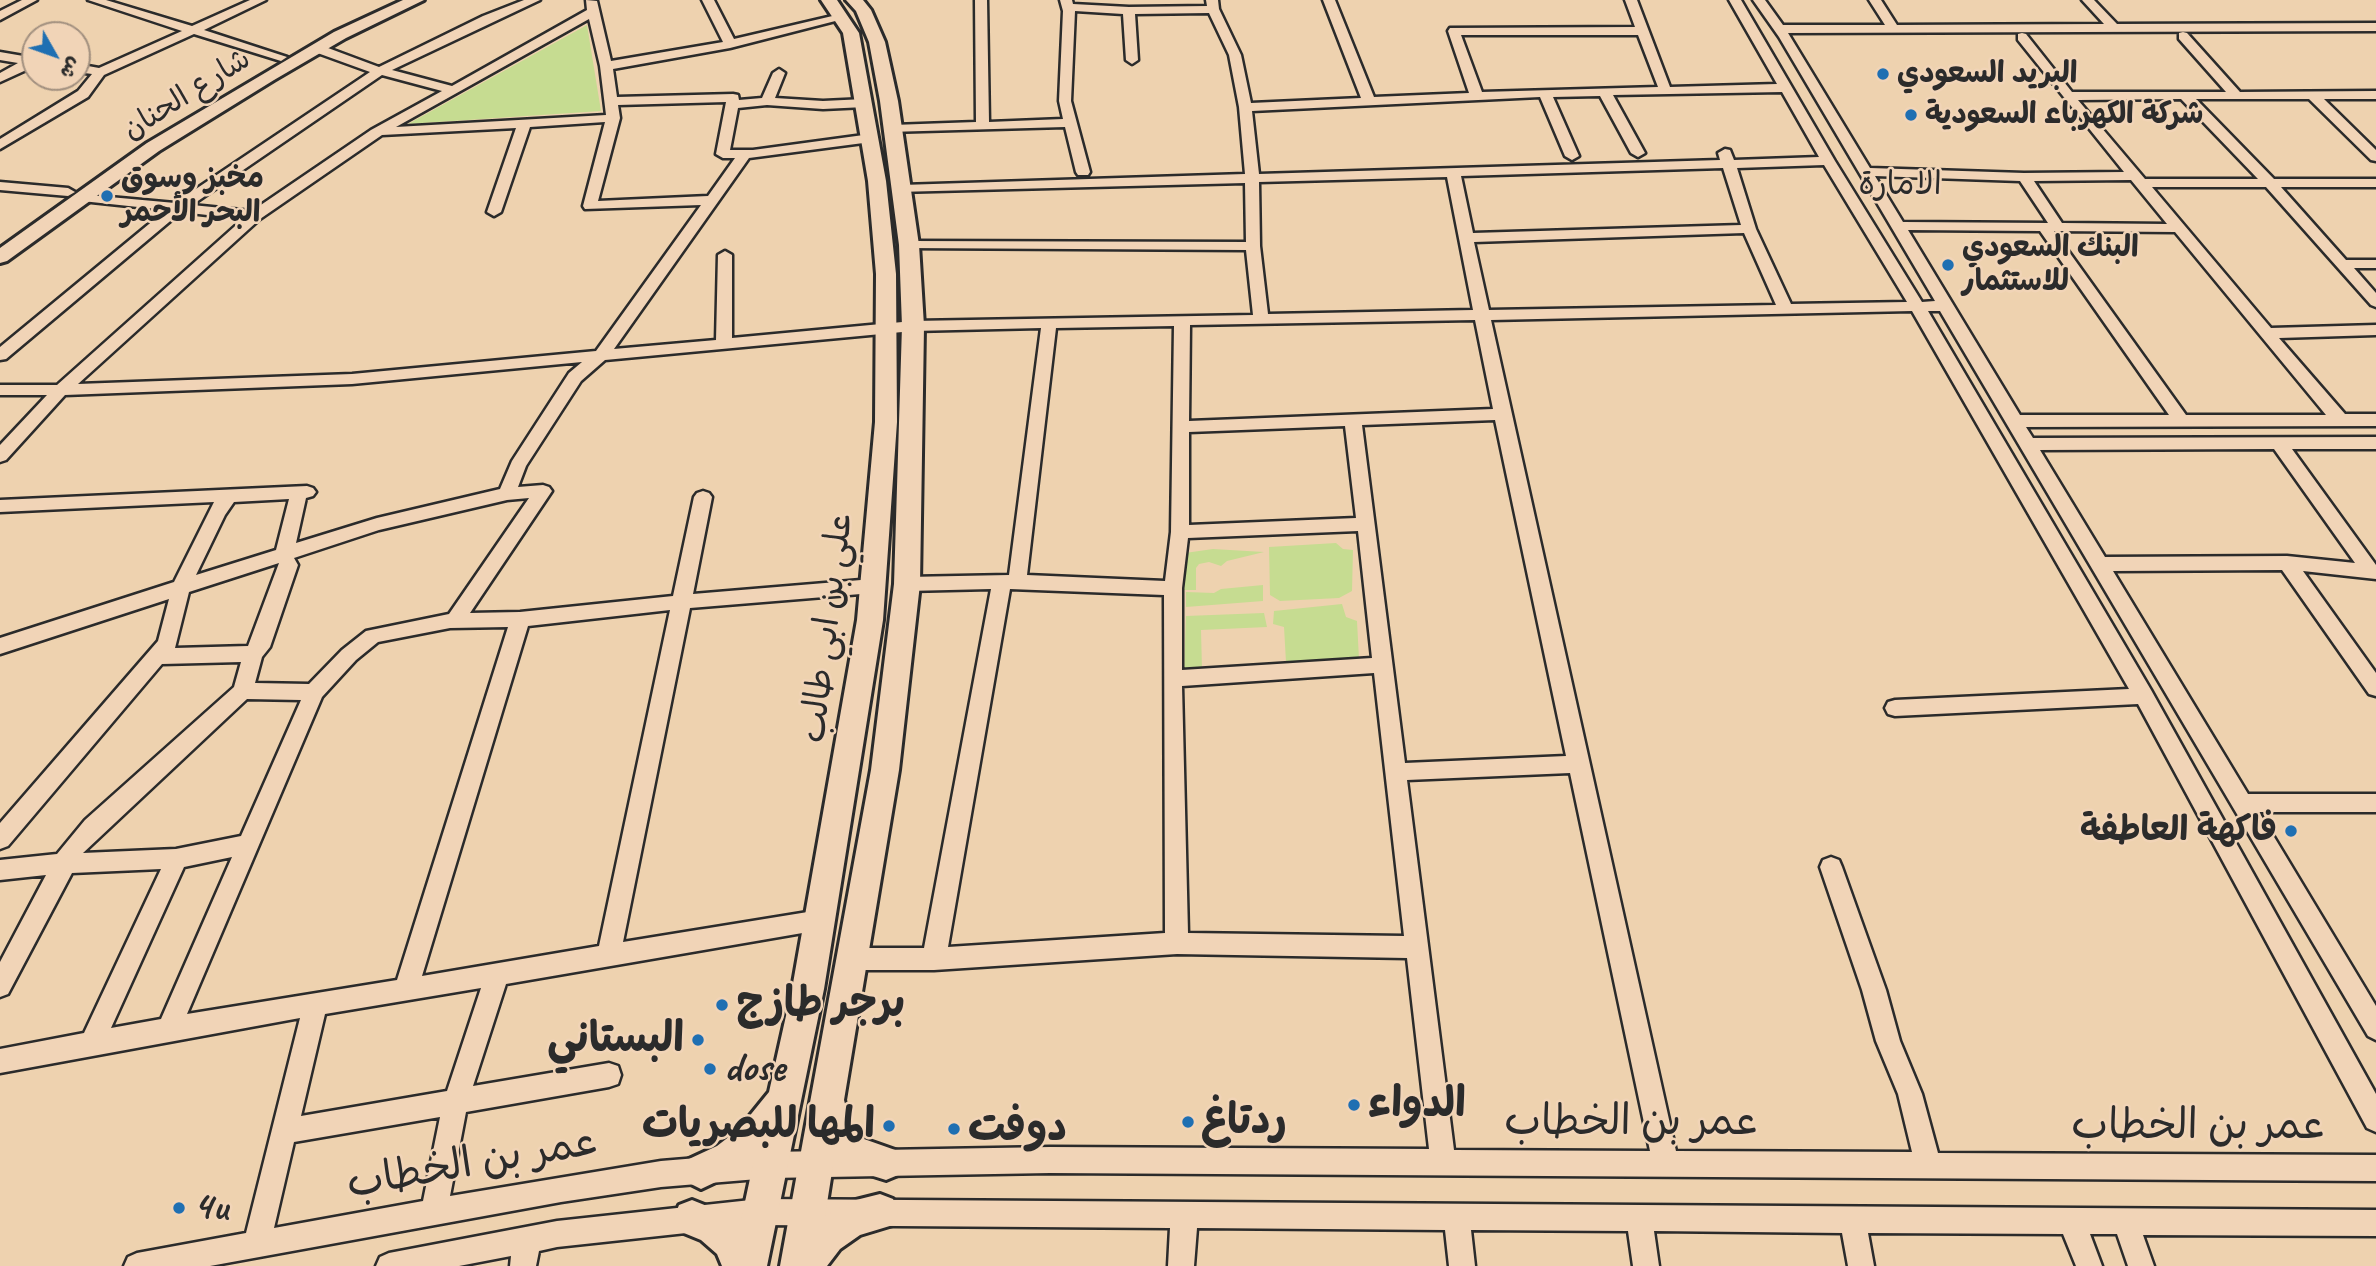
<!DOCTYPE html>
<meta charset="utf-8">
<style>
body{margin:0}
#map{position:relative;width:2376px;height:1266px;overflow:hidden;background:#eed2af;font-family:Caveat,"Playpen Sans Arabic",sans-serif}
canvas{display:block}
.north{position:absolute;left:21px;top:21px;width:70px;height:70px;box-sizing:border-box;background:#f1d4b7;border:2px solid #a2907f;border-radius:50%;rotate:130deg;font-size:19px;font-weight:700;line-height:28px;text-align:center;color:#2b2b2b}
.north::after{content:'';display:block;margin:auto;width:24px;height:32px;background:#1f6fb2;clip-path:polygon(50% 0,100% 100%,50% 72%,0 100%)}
</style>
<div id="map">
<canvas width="2376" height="1266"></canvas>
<div class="north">ش</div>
</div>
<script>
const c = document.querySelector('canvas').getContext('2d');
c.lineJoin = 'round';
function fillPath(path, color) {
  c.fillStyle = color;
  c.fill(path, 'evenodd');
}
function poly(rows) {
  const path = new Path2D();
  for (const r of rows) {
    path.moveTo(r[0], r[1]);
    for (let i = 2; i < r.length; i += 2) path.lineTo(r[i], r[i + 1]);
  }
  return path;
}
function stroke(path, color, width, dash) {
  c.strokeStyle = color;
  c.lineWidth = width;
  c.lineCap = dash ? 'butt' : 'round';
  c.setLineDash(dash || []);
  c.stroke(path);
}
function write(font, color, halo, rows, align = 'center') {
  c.font = font + ' Caveat,"Playpen Sans Arabic",sans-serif';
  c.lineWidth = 5;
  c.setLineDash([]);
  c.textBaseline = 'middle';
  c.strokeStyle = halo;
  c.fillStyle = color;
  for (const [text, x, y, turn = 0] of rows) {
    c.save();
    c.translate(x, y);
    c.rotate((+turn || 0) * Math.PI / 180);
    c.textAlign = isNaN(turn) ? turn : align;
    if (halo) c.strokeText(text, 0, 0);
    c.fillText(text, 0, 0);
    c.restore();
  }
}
const green = poly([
 [587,25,601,111,408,124],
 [1336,543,1343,549,1353,550,1352,591,1339,598,1280,601,1270,595,1269,547],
 [1213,549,1264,552,1227,561,1221,566,1209,562,1199,564,1196,568,1196,590,1184,590,1185,553],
 [1263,585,1263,601,1186,607,1186,592,1214,593,1221,589],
 [1342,604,1346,617,1357,621,1359,659,1286,662,1284,627,1273,624,1274,611],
 [1264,613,1267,627,1201,630,1202,670,1184,671,1186,616]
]);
const minor = poly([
 [22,0,37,0,0,20,0,11,22,0],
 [88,0,106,0,192,26,250,0,266,0,204,30,287,57,281,61,194,34,104,75,88,97,0,149,0,139,78,91,92,74,77,72,77,64,99,68,182,31,88,0],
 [524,0,540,0,392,70,452,86,587,10,586,0,597,1,611,61,723,42,702,0,714,0,734,39,841,14,847,18,730,48,613,69,617,97,733,94,738,95,739,100,762,98,773,73,779,69,785,73,775,98,823,101,865,99,871,103,865,107,823,109,767,105,738,108,730,150,753,150,871,134,878,138,871,142,749,158,614,349,716,340,718,255,725,251,732,255,732,338,913,321,1253,315,1246,250,904,248,902,245,909,241,1246,242,1245,183,897,192,897,186,902,185,1245,174,1239,107,1229,55,1209,13,1135,14,1138,60,1132,64,1126,60,1123,14,1075,11,1071,101,1090,172,1088,175,1078,175,1076,172,1065,127,888,132,886,129,893,125,976,122,975,0,987,0,989,122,1063,119,1059,101,1063,11,1060,0,1072,0,1073,4,1129,7,1207,6,1206,0,1218,0,1219,9,1241,55,1251,103,1361,98,1323,0,1335,0,1374,97,1469,93,1448,31,1450,28,1635,27,1625,0,1637,0,1670,87,1777,84,1729,0,1741,0,1835,161,1922,302,1935,301,1779,37,1753,0,1765,0,1783,25,1885,25,1869,0,1881,0,1897,25,2104,24,2082,0,2094,0,2117,24,2376,23,2376,31,1788,33,1870,168,2024,173,2124,172,2018,40,2018,34,2022,33,2026,34,2072,92,2226,92,2179,39,2179,33,2183,32,2187,33,2240,92,2376,91,2376,99,2324,99,2376,150,2376,161,2371,160,2309,99,2196,99,2274,179,2376,179,2376,187,2281,187,2346,260,2376,260,2376,268,2354,268,2376,293,2376,307,2371,305,2266,187,2152,187,2271,328,2376,325,2376,335,2279,338,2345,414,2376,414,2376,426,2026,427,2033,438,2376,437,2376,449,2292,449,2376,565,2376,579,2303,571,2376,673,2376,696,2369,694,2282,570,2113,571,2248,794,2376,794,2376,812,2259,812,2376,1006,2376,1040,2368,1036,1940,311,1928,311,2151,690,2376,1094,2376,1132,2367,1128,2138,704,1895,716,1888,714,1885,708,1888,702,1895,700,2129,689,1912,311,1491,320,1676,1151,1912,1152,1898,1094,1876,1041,1862,990,1820,867,1823,860,1831,857,1839,860,1842,867,1886,990,1900,1041,1922,1094,1938,1153,2376,1155,2376,1181,1050,1173,770,1178,661,1187,561,1202,210,1266,124,1266,128,1257,137,1253,246,1233,300,1018,0,1073,0,1049,84,1033,161,869,72,873,8,994,0,997,0,962,46,875,0,880,0,860,57,854,85,820,234,687,241,662,162,664,8,846,0,849,0,823,158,641,169,599,0,654,0,638,174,582,214,502,0,512,0,500,307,486,313,488,316,492,313,496,306,498,296,543,377,518,500,489,512,461,569,373,582,362,352,384,65,395,6,460,0,462,0,445,47,395,0,395,0,385,57,385,243,219,181,212,6,359,0,360,0,347,166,210,82,201,75,197,77,194,175,203,370,72,312,51,312,45,320,45,379,67,483,16,524,0],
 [589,19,600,66,606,115,396,127,589,19],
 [1461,35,1638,35,1658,87,1482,92,1461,35],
 [382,75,442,91,371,130,252,211,192,205,382,75],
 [1782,92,1819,157,1734,160,1730,150,1725,149,1718,153,1720,160,1259,174,1252,111,1540,97,1565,156,1572,160,1579,156,1553,97,1600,96,1631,153,1638,157,1645,153,1613,95,1782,92],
 [2181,99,2258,179,2145,179,2078,100,2181,99],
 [726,102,716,154,723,158,735,158,708,196,598,201,620,118,618,105,726,102],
 [605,122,583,206,585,209,701,205,596,351,352,374,78,384,260,219,382,135,516,128,487,212,494,216,501,212,530,127,605,122],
 [1824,165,1907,302,1791,304,1756,229,1737,168,1824,165],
 [1723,168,1741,225,1473,233,1461,176,1723,168],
 [1875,176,2020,181,2048,223,1903,222,1875,176],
 [1447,177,1473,310,1268,314,1260,246,1259,182,1447,177],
 [2131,180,2167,224,2062,223,2034,181,2131,180],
 [1908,230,2040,231,2169,415,2020,415,1908,230],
 [2054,231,2175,232,2326,415,2186,415,2054,231],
 [1744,233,1776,305,1489,310,1474,242,1744,233],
 [1475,320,1493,409,1189,421,1190,325,1475,320],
 [1174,326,1171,532,1165,581,1027,575,1056,328,1174,326],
 [1041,328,1009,575,907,577,900,579,898,584,900,589,907,591,991,589,924,948,853,948,845,951,841,959,845,967,853,970,934,970,1177,954,1407,958,1429,1149,1050,1147,770,1152,661,1161,450,1196,466,1112,609,1087,618,1084,621,1075,618,1066,609,1063,473,1086,506,984,820,930,828,927,831,920,828,913,820,910,623,942,690,608,873,593,880,591,882,586,880,581,873,579,693,594,712,497,709,493,703,491,697,493,694,497,673,596,520,612,470,613,552,491,549,487,543,485,518,487,526,466,581,381,605,360,913,331,1041,328],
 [1495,420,1566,756,1405,763,1362,425,1495,420],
 [1345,426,1356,518,1189,525,1189,432,1345,426],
 [2274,449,2355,563,2287,556,2105,557,2040,450,2274,449],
 [529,498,449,614,366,631,342,650,309,684,255,683,262,657,270,647,298,565,294,558,379,530,507,500,529,498],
 [289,499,276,550,196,575,225,515,234,502,289,499],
 [1358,531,1372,658,1182,670,1182,588,1188,538,1358,531],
 [279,563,248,646,175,648,189,592,279,563],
 [1010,589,1164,595,1165,933,948,947,1010,589],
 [670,610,599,946,422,976,528,626,670,610],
 [508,627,397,980,187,1014,322,697,356,660,378,642,450,628,508,627],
 [1374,673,1404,936,1188,933,1182,686,1374,673],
 [247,699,301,700,241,836,176,849,83,853,247,699],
 [1570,773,1650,1151,1454,1150,1407,780,1570,773],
 [232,857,161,1019,111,1028,184,867,232,857],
 [481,988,447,1091,301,1116,325,1014,481,988],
 [440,1117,423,1201,274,1228,294,1142,440,1117],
 [0,52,35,58,35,66,0,82,0,73,18,63,0,60,0,52],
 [0,182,68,188,75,192,68,196,0,190,0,182],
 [760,1199,2376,1210,2376,1236,2143,1235,2154,1266,2128,1266,2117,1234,2090,1234,2102,1266,2076,1266,2063,1234,1868,1233,1874,1266,1848,1266,1842,1233,1654,1231,1659,1266,1633,1266,1628,1231,1471,1230,1475,1266,1449,1266,1445,1230,1197,1228,1194,1266,1168,1266,1170,1228,760,1225,557,1247,539,1251,536,1266,510,1266,511,1256,459,1266,376,1266,380,1257,389,1253,557,1221,760,1199]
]);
const major = poly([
 [403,0,424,0,346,38,274,80,159,151,7,261,0,263,0,248,147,143,334,32,403,0],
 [821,0,837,0,859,33,886,181,896,274,897,422,883,620,824,989,767,1266,722,1266,717,1254,701,1240,679,1231,674,1218,679,1205,692,1200,727,1214,740,1225,754,1160,741,1170,701,1189,689,1183,683,1171,689,1159,717,1146,739,1129,769,1092,792,989,857,620,875,422,876,274,868,181,843,33,821,0],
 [846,0,863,0,871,10,885,42,898,101,919,245,924,326,920,584,899,770,844,1100,852,1130,864,1139,898,1151,903,1163,898,1175,886,1180,854,1170,834,1159,825,1216,852,1201,880,1194,893,1199,898,1212,893,1225,860,1235,840,1249,827,1266,780,1266,871,770,894,584,902,326,899,245,880,101,869,42,856,11,846,0]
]);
const markers = [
 [1883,74,7,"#1f6fb2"],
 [1911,115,7,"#1f6fb2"],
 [107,196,7,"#1f6fb2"],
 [1948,265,7,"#1f6fb2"],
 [2291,831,7,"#1f6fb2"],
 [722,1005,7,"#1f6fb2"],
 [698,1040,7,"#1f6fb2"],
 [710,1069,7,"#1f6fb2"],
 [1354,1105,7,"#1f6fb2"],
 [1188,1122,7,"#1f6fb2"],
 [889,1126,7,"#1f6fb2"],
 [954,1129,7,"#1f6fb2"],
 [179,1208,7,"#1f6fb2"]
];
const farPoinames = [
 ["البريد السعودي",1897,74],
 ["شركة الكهرباء السعودية",1925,115],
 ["مخبز وسوق",121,179],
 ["البحر الأحمر",121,213],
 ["البنك السعودي",1962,248],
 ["للاستثمار",1962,282]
];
const farStreetnames = [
 ["شارع الحنان",187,95,-32]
];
const farNeighbourhoodnames = [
 ["الامارة",1900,186]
];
const streetNames = [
 ["علي بن ابي طالب",828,628,-83]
];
const poiNames = [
 ["فاكهة العاطفة",2277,831]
];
const nearPoinames = [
 ["برجر طازج",736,1005],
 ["البستاني",684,1040,"right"],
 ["dose",724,1069],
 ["الدواء",1368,1105],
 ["ردتاغ",1202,1122],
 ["المها للبصريات",875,1126,"right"],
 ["دوفت",968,1129],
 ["4u",193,1208]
];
const nearStreetnames = [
 ["عمر بن الخطاب",1631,1123],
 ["عمر بن الخطاب",2198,1127],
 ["عمر بن الخطاب",472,1164,-10]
];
fillPath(green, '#c6dc91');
stroke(minor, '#2b2b2b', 5);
stroke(major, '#2b2b2b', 6);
fillPath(minor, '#f1d4b7');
fillPath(major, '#f1d4b7');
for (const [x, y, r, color] of markers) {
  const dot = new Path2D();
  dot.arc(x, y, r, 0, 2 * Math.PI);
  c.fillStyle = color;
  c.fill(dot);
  stroke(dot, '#f1d4b7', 2.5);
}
write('bold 30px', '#2b2b2b', '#f1d4b7', farPoinames, 'left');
write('30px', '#2b2b2b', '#f1d4b7', farStreetnames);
write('32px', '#2b2b2b', '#f1d4b7', farNeighbourhoodnames);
write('35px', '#2b2b2b', '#f1d4b7', streetNames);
write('bold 35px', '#2b2b2b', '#f1d4b7', poiNames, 'right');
write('bold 42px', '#2b2b2b', '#f1d4b7', nearPoinames, 'left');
write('42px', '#2b2b2b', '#f1d4b7', nearStreetnames);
</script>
